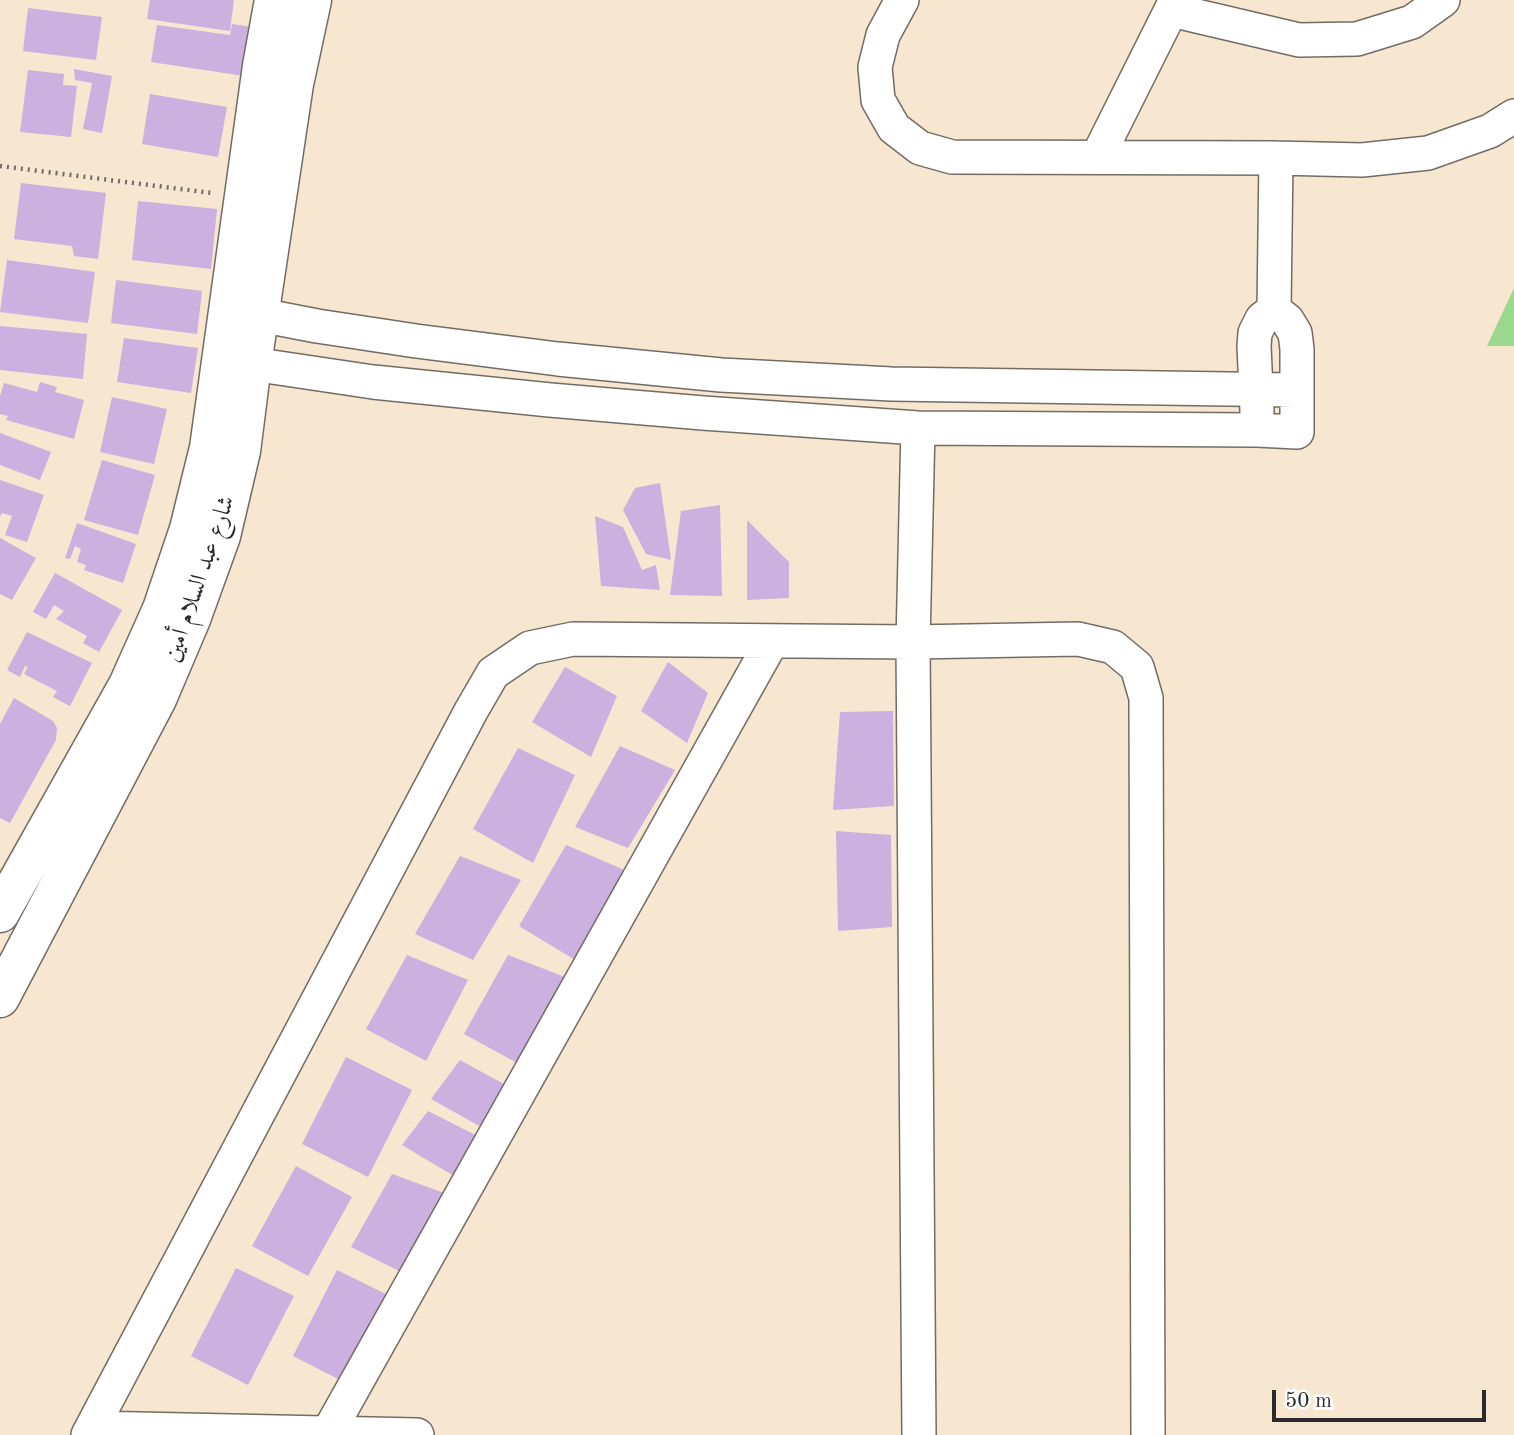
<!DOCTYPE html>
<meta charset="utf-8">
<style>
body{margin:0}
#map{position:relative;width:1514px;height:1435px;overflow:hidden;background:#f7e6d0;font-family:"Old Standard TT",serif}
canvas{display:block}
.scale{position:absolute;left:1272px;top:1390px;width:214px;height:32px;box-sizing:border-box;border:4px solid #2b2b2b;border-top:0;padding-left:9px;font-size:21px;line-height:24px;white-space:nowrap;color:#2b2b2b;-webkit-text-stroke:5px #fff;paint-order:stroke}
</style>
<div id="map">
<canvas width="1514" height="1435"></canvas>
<div class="scale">50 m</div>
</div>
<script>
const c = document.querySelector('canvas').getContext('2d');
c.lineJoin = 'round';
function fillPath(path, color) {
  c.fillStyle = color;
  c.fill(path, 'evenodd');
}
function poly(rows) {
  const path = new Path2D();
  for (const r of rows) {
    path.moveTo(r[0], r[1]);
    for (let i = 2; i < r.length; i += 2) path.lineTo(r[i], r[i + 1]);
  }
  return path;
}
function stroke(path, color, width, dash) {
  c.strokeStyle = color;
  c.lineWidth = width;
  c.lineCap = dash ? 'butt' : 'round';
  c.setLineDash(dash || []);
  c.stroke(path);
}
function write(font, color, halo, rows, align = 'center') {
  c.font = font + ' "Old Standard TT",Amiri,serif';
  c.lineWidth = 5;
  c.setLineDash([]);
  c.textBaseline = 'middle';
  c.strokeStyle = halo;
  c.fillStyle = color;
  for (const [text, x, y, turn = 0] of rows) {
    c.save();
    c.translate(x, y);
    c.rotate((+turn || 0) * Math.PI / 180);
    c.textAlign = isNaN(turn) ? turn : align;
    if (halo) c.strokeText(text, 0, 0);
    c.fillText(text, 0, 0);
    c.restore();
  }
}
const green = poly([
 [1514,288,1514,346,1487,346]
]);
const building = poly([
 [150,0,234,0,230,31,147,19],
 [28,8,102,17,96,60,23,51],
 [232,24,252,27,244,76,151,62,157,25,230,35],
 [74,69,112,76,102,133,83,129,92,83,75,80],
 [28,70,64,74,63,85,77,86,71,137,20,132],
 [150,94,227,107,218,157,142,144],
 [21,183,106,193,98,259,74,256,72,246,14,239],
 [138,201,217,209,211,269,132,260],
 [7,260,95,272,88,323,0,312],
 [116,280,202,291,197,334,111,323],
 [0,326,87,334,83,379,0,370],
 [124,338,198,348,191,393,117,382],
 [40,382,57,387,55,392,84,400,74,439,6,420,8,416,0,414,0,396,4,383,37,392],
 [112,397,167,409,154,464,100,452],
 [0,433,51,452,40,480,0,465],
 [102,460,155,475,138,535,84,520],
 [0,480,44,495,27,542,5,535,12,516,2,513,0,517],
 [660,483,671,560,646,554,623,510,635,488],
 [720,505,722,596,670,595,681,511],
 [595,516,623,527,642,570,656,565,660,590,601,586],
 [747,520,789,562,789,598,747,600],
 [77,523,136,544,123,583,84,570,86,565,77,562,81,549,75,546,70,559,65,558],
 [0,538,36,558,12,600,0,594],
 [55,573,122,610,99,652,83,643,87,636,56,619,64,611,54,605,46,619,33,612],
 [27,632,92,663,70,706,53,697,57,691,24,674,28,667,25,666,20,677,7,670],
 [668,662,708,693,687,743,641,711],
 [565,667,617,696,591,757,532,722],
 [14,698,53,721,57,728,56,740,10,823,0,818,0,724],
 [893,711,894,806,833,810,840,712],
 [620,746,675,770,628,848,575,827],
 [518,748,575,775,533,863,473,829],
 [836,831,891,835,892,927,838,931],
 [566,845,627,871,580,963,519,926],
 [460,856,521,880,473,960,415,934],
 [407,955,468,980,426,1061,366,1029],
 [508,955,565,977,519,1064,464,1034],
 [346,1057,412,1090,368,1177,302,1144],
 [460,1060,513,1089,481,1127,431,1099],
 [428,1111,491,1143,459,1179,402,1145],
 [296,1166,352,1197,308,1276,252,1246],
 [392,1174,444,1193,405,1274,351,1247],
 [236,1268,294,1296,248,1385,191,1356],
 [337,1270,402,1302,338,1379,293,1356]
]);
const path = poly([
 [0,166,212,193]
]);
const street = poly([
 [902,0,883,35,875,67,878,100,894,128,920,148,952,157,1276,158,1362,160,1428,153,1490,131,1514,116],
 [1171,10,1299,40,1357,39,1412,22,1443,0],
 [1098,156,1176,0],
 [1274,310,1276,158],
 [260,315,317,326,416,341,558,359,721,375,891,384,1296,390],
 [252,364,373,382,550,400,703,413,918,428,1257,430,1297,432,1297,349,1295,333,1287,320,1274,310],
 [1257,412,1254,346,1255,333,1262,319,1274,310],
 [918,428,913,642,919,1435],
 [92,1428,417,1435],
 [328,1433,772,641],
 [88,1435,471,711,493,673,530,648,573,639,913,642,1078,639,1113,647,1137,667,1146,698,1148,1435]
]);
const secondary = poly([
 [0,913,128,685,162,609,189,529,209,448,262,66,274,0],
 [0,998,157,699,191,619,221,536,241,451,252,364,294,84,312,0]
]);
const streetNames = [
 ["شارع عبد السلام أمين",200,579,-71]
];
fillPath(green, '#9ad88d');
fillPath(building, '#cbb0e0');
stroke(street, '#726c65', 36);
stroke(secondary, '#726c65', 41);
stroke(path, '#726c65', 4.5, [2, 5]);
stroke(street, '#fff', 33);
stroke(secondary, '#fff', 38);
write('24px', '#2b2b2b', '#fff', streetNames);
</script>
